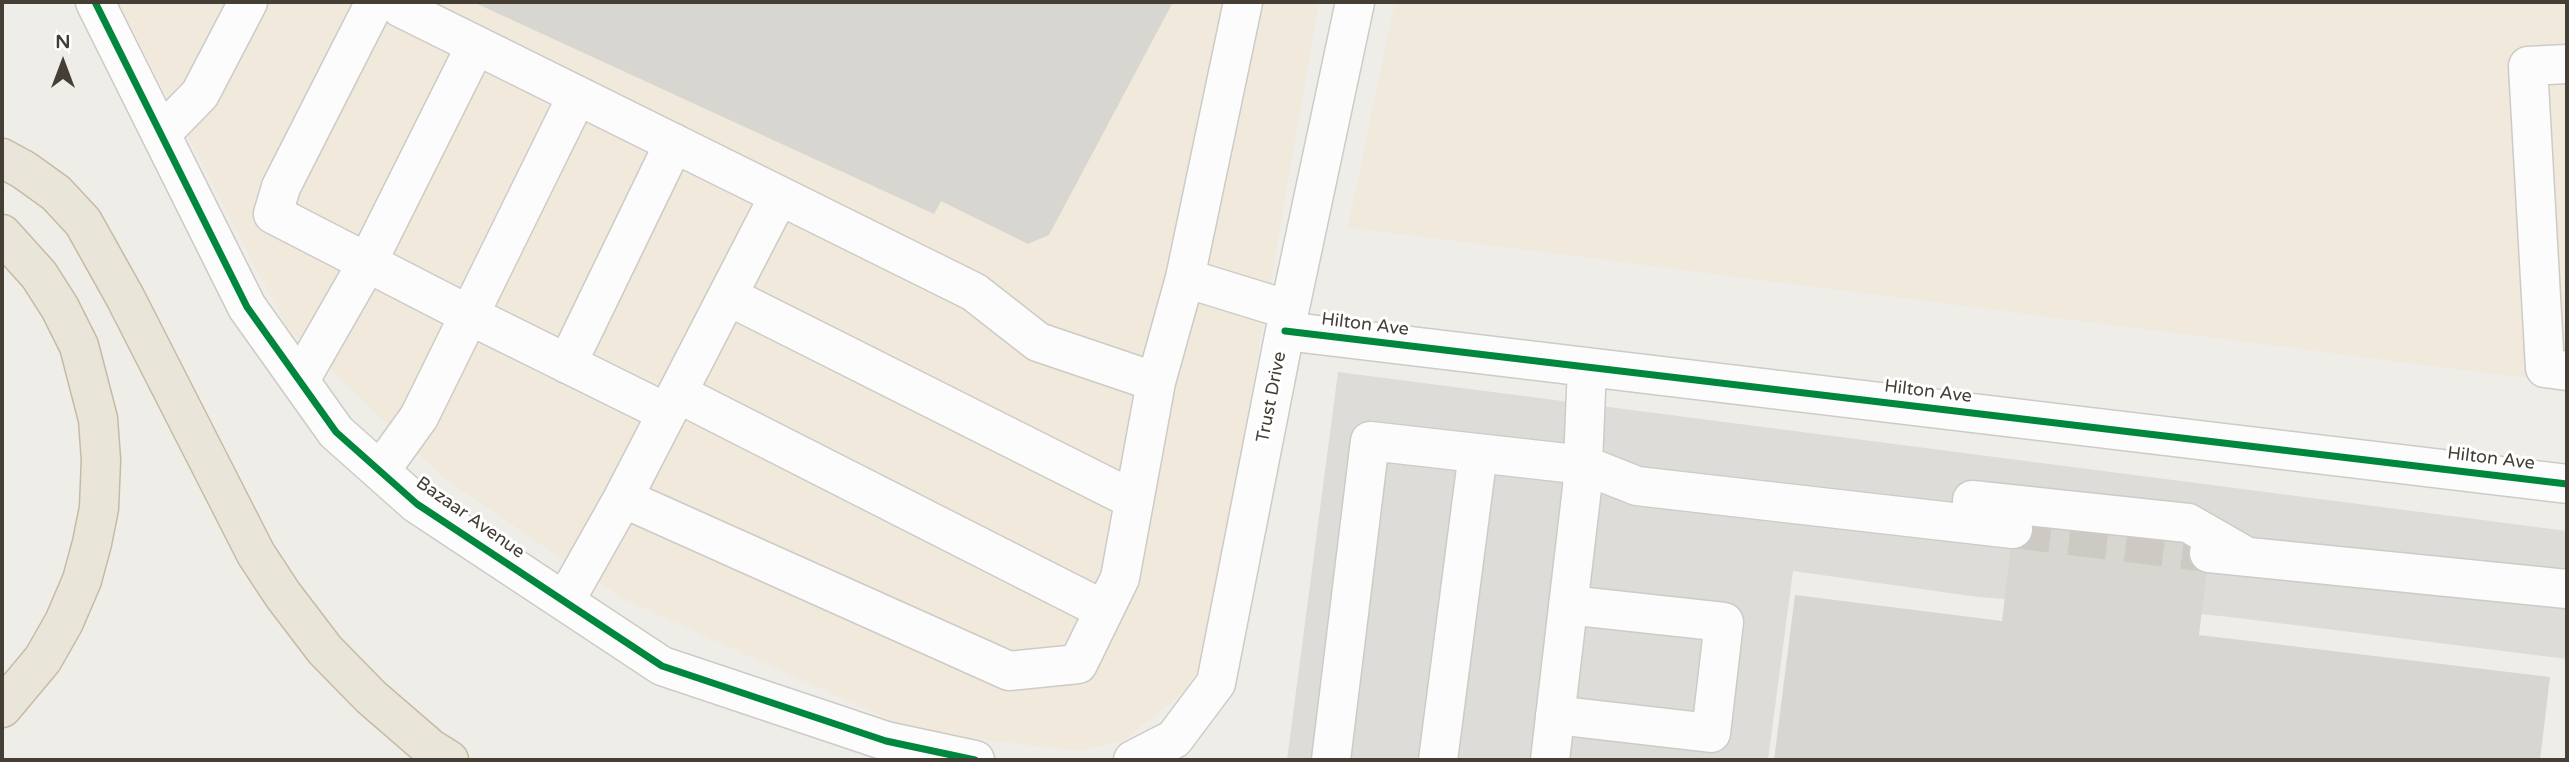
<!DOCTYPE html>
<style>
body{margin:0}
#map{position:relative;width:2569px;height:762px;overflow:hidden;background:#efede8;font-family:"Varela Round",sans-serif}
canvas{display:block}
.frame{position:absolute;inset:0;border:4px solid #443e35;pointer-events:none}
.north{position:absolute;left:28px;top:28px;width:70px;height:70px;-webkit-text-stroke:5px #fff;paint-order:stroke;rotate:0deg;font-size:19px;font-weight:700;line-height:28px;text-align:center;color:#443e35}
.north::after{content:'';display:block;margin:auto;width:24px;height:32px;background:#443e35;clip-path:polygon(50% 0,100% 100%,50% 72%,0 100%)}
</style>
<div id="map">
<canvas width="2569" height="762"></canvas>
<div class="frame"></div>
<div class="north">N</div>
</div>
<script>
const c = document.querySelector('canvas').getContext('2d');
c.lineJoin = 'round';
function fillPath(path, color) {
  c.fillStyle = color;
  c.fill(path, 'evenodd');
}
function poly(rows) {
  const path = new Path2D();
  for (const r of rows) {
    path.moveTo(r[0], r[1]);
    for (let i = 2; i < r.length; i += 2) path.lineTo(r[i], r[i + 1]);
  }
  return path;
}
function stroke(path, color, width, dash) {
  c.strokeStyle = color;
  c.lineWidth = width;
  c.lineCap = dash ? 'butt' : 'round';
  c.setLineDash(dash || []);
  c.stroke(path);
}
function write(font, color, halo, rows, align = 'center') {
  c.font = font + ' "Varela Round",sans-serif';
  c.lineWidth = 6;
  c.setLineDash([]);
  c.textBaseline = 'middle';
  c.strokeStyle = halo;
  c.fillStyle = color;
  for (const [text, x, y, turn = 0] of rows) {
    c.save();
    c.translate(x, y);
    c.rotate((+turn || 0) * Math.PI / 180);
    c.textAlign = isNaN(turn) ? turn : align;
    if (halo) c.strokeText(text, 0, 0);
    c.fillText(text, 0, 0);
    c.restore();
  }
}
const commercial = poly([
 [118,2,1319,2,1205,660,1184,692,1123,741,1077,751,914,731,624,599,550,551,440,475,288,329],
 [1395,2,2567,2,2567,383,1348,227]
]);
const parking = poly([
 [1338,372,2567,531,2567,659,2222,616,1978,597,1793,571,1768,760,1287,760]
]);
const building = poly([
 [473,2,1173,2,1049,235,1028,244,941,201,934,214],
 [2014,521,2210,545,2199,635,2550,677,2540,760,1774,760,1795,595,2002,621]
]);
const minorTunnel = poly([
 [2013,529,2209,553]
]);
const minor = poly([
 [95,2,247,307,336,432,417,504,662,666,886,741,975,760],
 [375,2,281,187,273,214,469,315,667,413],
 [395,2,401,8,974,292,1038,342,1156,382,1185,278],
 [1243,2,1185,278,1289,310],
 [2567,64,2528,66,2545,368,2567,371],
 [161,134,200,94,248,2],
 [779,196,623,498,1009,671,1078,664,1120,578,1156,382],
 [728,296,1134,500],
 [1285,331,2567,484],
 [567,364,674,143],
 [300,380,367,263,476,45],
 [677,393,1104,610],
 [380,471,419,417,577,96],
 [1972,500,2188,523,2242,554],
 [2209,553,2567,589],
 [565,601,623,498],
 [1555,715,1711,733,1724,622,1568,605],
 [1133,760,1174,739,1216,683,1285,331,1355,2],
 [1331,760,1370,441,1584,465,1637,486,2013,529],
 [1438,760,1478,453],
 [1550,760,1582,488,1587,367]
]);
const highway = poly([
 [2,158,24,170,56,193,83,222,125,297,256,554,283,595,325,650,371,697,430,748,449,760],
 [2,234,39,275,60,308,79,346,98,419,101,460,99,508,92,543,82,580,64,622,43,659,2,708]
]);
const cycleway = poly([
 [95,2,247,307,336,432,417,504,662,666,886,741,975,760],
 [1285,331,2567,484]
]);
const streetNames = [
 ["Hilton Ave",1365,325,7],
 ["Hilton Ave",1928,392,7],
 ["Trust Drive",1272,397,-79],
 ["Hilton Ave",2491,459,7],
 ["Bazaar Avenue",470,518,35]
];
fillPath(commercial, '#f1e9db');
fillPath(parking, '#dedcd8');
fillPath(building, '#d8d6d1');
stroke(minorTunnel, '#cdcac4', 38, [38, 19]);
stroke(minor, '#cdcbc6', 41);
stroke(highway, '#c6baa4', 41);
stroke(minor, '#fdfcfc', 38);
stroke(highway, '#eae5d9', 38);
stroke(cycleway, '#00873e', 7);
write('18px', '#443e35', '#fff', streetNames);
</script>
